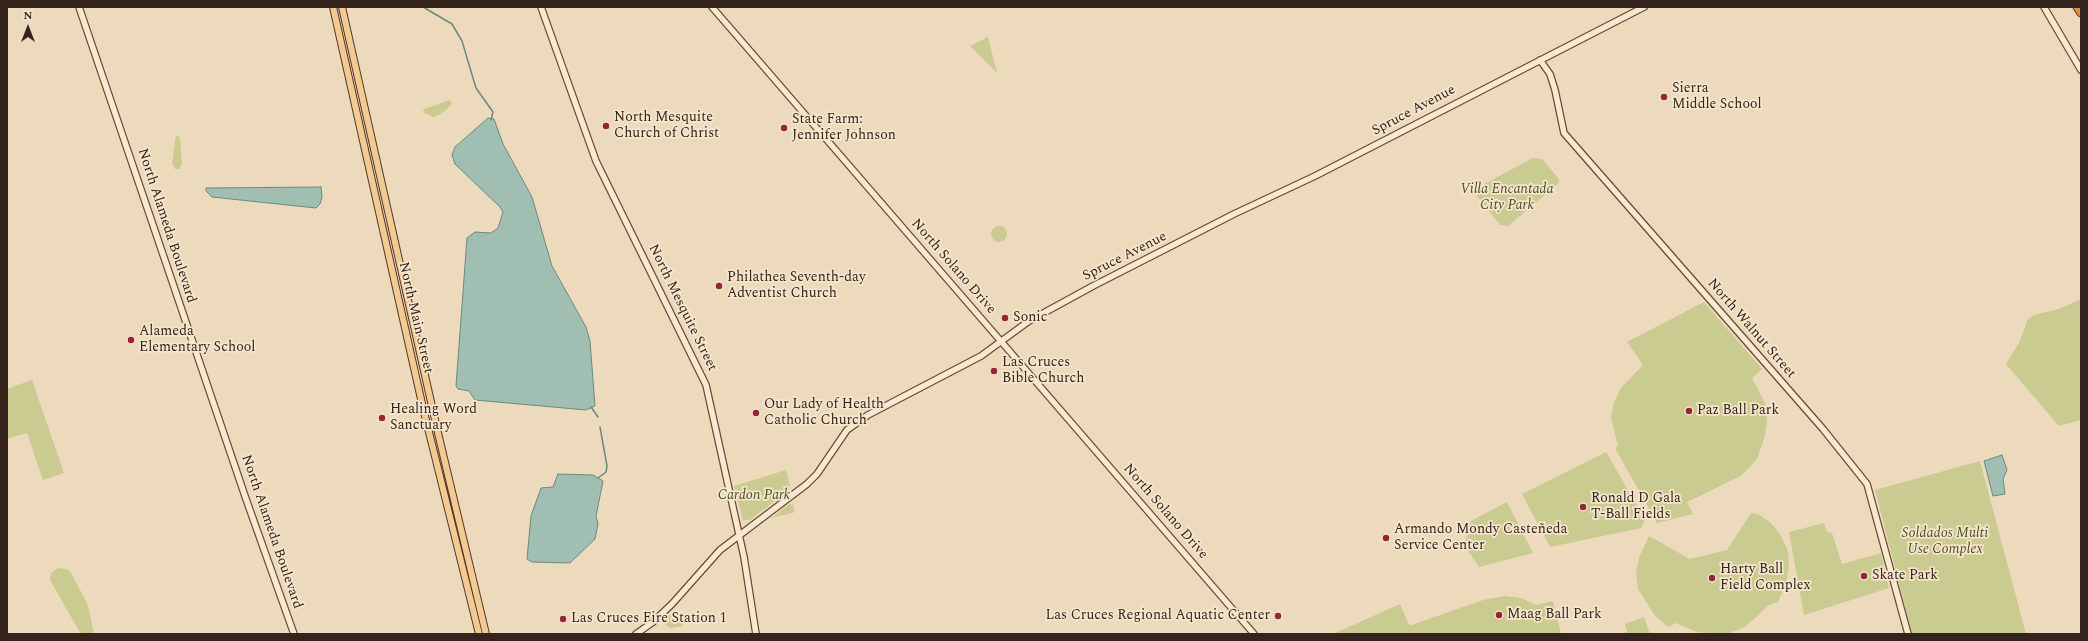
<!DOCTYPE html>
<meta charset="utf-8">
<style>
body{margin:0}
#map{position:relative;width:2088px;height:641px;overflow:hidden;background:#edd9bc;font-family:Spectral,serif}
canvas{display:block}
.frame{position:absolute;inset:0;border:8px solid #34241b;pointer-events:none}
.north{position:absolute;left:8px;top:8px;width:40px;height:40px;-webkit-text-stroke:3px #f5e5cc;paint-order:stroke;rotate:0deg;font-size:11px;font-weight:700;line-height:16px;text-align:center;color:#34241b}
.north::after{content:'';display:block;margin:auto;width:14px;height:18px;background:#34241b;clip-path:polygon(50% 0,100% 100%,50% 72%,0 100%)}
</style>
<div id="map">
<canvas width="2088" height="641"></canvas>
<div class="frame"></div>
<div class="north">N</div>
</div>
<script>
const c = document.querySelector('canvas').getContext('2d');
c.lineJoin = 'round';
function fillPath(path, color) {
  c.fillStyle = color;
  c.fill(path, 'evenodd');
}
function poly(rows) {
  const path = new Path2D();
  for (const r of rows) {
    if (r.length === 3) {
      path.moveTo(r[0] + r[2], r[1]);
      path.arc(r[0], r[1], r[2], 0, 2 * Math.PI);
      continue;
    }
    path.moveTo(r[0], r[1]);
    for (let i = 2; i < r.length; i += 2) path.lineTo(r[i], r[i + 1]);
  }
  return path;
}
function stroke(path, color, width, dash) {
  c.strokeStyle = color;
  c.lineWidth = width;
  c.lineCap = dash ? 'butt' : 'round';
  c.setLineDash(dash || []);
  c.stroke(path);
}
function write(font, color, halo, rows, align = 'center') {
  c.font = font + ' Spectral,serif';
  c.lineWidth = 3.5;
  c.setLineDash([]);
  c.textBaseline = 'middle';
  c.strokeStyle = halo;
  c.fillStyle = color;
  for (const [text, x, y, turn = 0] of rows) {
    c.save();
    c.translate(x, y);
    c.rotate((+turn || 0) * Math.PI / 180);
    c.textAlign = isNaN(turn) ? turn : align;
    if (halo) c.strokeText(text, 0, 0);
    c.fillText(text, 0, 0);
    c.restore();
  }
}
const green = poly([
 [988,37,997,73,970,46],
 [450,100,452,104,441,114,433,117,423,112,424,109],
 [176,135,180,137,182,164,179,169,175,169,172,164],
 [1533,158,1542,159,1559,179,1559,183,1508,226,1500,225,1477,196,1477,188],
 [999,234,8],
 [2081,299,2081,420,2059,426,2006,364,2019,343,2028,319,2034,315,2059,309],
 [1704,302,1762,369,1752,378,1765,403,1767,420,1765,436,1757,459,1741,476,1687,502,1693,514,1657,523,1615,448,1618,446,1611,418,1614,402,1621,388,1643,365,1627,342],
 [32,380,64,473,43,480,27,433,7,439,7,389],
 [1606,452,1645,520,1641,528,1550,547,1522,494],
 [1980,461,2026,634,1912,634,1875,490],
 [786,470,790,486,789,490,750,520,743,520,734,486],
 [1507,502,1533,553,1479,567,1465,546,1469,522],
 [789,504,793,505,795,512,772,518],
 [1751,513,1758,514,1771,523,1781,536,1788,551,1789,567,1786,583,1778,602,1769,605,1745,627,1730,633,1719,634,1697,632,1676,623,1668,627,1655,616,1638,589,1636,573,1639,558,1649,536,1690,559,1727,550],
 [1824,523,1827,532,1832,533,1842,564,1881,553,1889,588,1804,615,1789,532],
 [58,568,67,569,71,573,88,605,94,634,81,634,50,580,51,573],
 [1505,596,1521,598,1536,605,1553,601,1561,634,1333,634,1400,604,1409,625,1412,625,1483,600],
 [669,615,677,616,683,626,670,628,663,622],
 [1644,617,1650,634,1621,634,1627,632,1625,624]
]);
const water = poly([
 [488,118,494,119,503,144,532,197,552,266,586,327,590,341,595,406,586,410,475,400,469,391,458,389,456,386,467,238,475,232,490,233,494,231,498,228,503,212,500,207,455,164,452,155,455,147,488,118],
 [321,187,322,197,320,204,316,208,212,197,206,191,206,188,321,187],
 [2002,455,2007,470,2003,479,2005,494,1993,496,1984,461,2002,455],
 [558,474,593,475,603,481,596,516,598,524,595,539,570,563,532,562,527,559,531,516,541,488,553,487,558,474]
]);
const stream = poly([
 [423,7,452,24,462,41,476,88,493,112,491,120],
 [591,407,598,417],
 [598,478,606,472,607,466,600,427]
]);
const secondary = poly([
 [79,7,246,499,294,634],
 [541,7,596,161,706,385,744,557,756,634],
 [712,7,1254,634],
 [2044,7,2081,70],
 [1540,60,1550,74,1555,90,1564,133,1823,429,1867,484,1908,634],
 [636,634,653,622,672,604,720,550,807,484,817,474,847,430,868,415,981,356,1029,321,1093,286,1234,214,1315,176,1644,7]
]);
const primary = poly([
 [333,7,423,408,479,634],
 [342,7,438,433,486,634]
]);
const highway = poly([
 [2077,7,2081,13]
]);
const markers = [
 [1664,97,4,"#932633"],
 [606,126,4,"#932633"],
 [784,128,4,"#932633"],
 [719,286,4,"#932633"],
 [1005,318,4,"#932633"],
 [131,340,4,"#932633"],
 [994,371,4,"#932633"],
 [1689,411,4,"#932633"],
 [756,413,4,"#932633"],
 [382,418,4,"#932633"],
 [1583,507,4,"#932633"],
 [1386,538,4,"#932633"],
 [1864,576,4,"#932633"],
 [1712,578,4,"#932633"],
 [1499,615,4,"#932633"],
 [1278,616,4,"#932633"],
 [563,619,4,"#932633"]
];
const poiNames = [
 ["Sierra",1672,89],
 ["Middle School",1672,105],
 ["North Mesquite",614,118],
 ["Church of Christ",614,134],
 ["State Farm:",792,120],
 ["Jennifer Johnson",792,136],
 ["Philathea Seventh-day",727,278],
 ["Adventist Church",727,294],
 ["Sonic",1013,318],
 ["Alameda",139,332],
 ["Elementary School",139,348],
 ["Las Cruces",1002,363],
 ["Bible Church",1002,379],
 ["Our Lady of Health",764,405],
 ["Catholic Church",764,421],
 ["Healing Word",390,410],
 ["Sanctuary",390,426],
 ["Paz Ball Park",1697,411],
 ["Ronald D Gala",1591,499],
 ["T-Ball Fields",1591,515],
 ["Armando Mondy Casteñeda",1394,530],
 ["Service Center",1394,546],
 ["Harty Ball",1720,570],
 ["Field Complex",1720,586],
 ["Skate Park",1872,576],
 ["Maag Ball Park",1507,615],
 ["Las Cruces Regional Aquatic Center",1270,616,"right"],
 ["Las Cruces Fire Station 1",571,619]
];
const streetNames = [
 ["Spruce Avenue",1414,111,-28],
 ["North Alameda Boulevard",166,226,72],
 ["Spruce Avenue",1125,257,-27],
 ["North Solano Drive",953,267,49],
 ["North Mesquite Street",682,308,64],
 ["North Main Street",415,318,77],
 ["North Walnut Street",1751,329,49],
 ["North Solano Drive",1165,512,49],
 ["North Alameda Boulevard",271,532,71]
];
const parkNames = [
 ["Villa Encantada",1507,190],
 ["City Park",1507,206],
 ["Cardon Park",754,496],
 ["Soldados Multi",1945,534],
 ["Use Complex",1945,550]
];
fillPath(green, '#cacb91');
fillPath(water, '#a0beb2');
stroke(water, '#688b7f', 1);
stroke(stream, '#688b7f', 1.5);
stroke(secondary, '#664b39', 8);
stroke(primary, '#52392b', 8);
stroke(highway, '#52392b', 9);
stroke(secondary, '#f9e8cf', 5.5);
stroke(primary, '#f2ca92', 6);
stroke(highway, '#df8e4a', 7);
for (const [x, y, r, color] of markers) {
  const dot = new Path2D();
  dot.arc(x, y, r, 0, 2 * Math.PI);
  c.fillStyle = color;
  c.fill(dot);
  stroke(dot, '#f5e5cc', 1.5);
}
write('14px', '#34241b', '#f5e5cc', poiNames, 'left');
write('14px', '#34241b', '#f5e5cc', streetNames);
write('italic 14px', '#495021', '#f5e5cc', parkNames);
</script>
